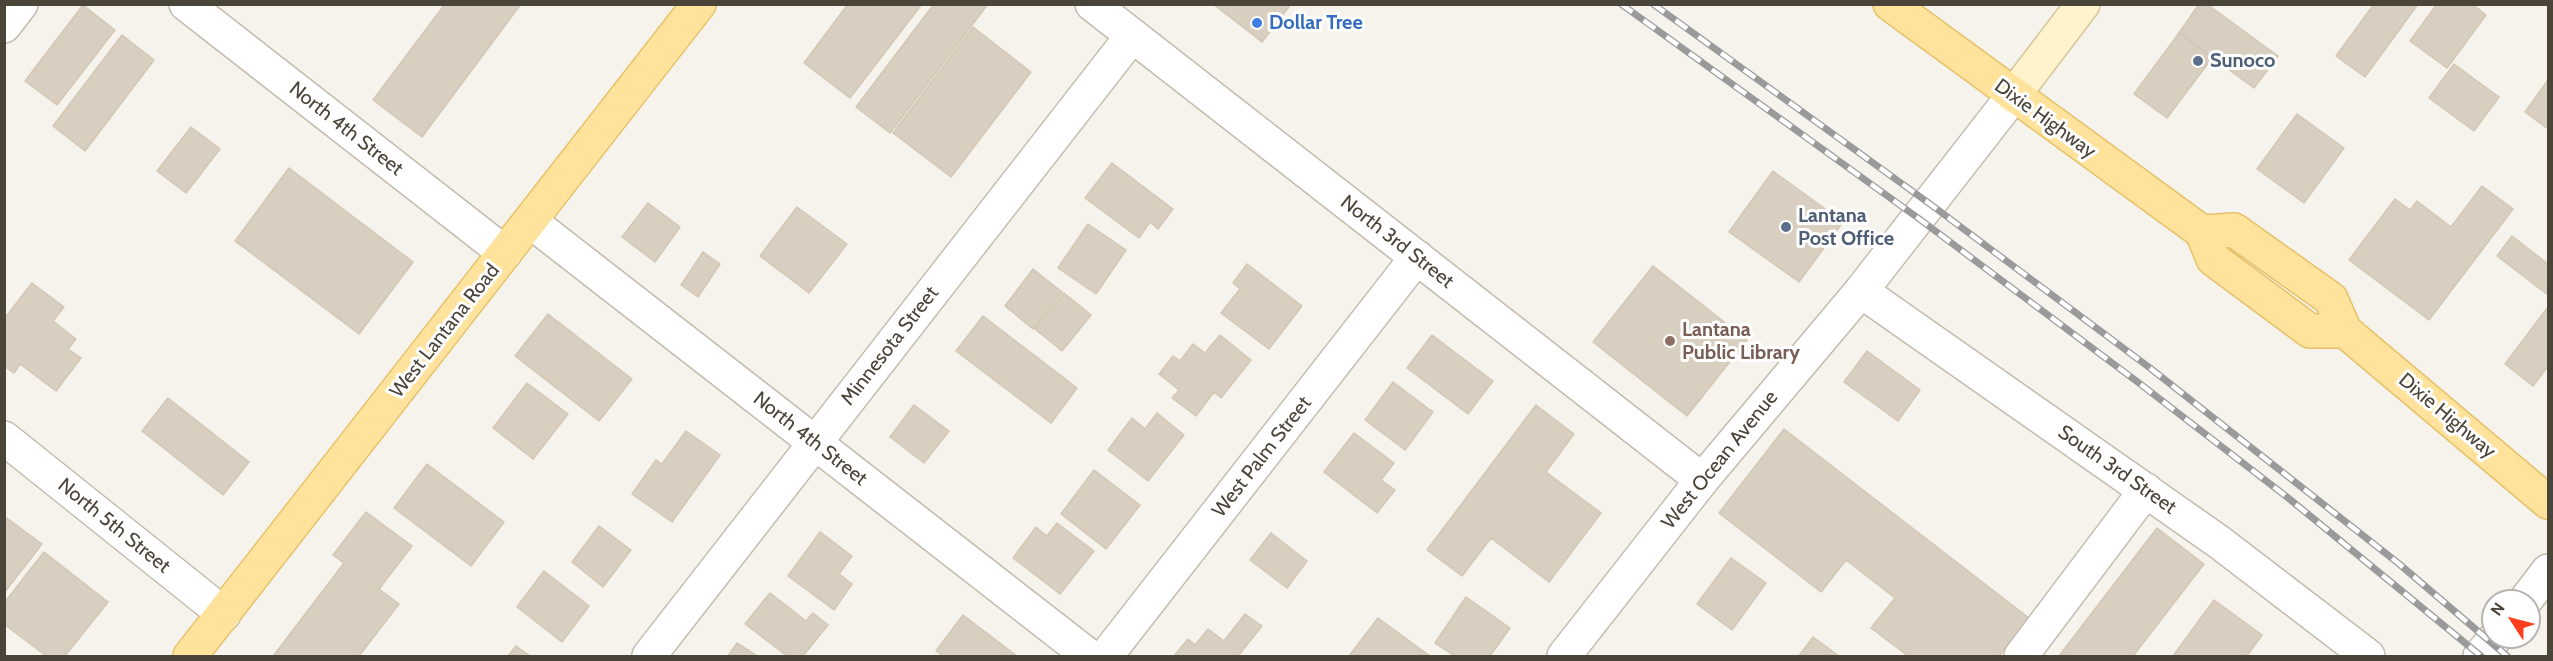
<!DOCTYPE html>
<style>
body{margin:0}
#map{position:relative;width:2553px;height:661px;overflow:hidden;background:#f6f3ec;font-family:Cabin,sans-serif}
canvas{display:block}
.frame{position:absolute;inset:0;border:6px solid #4b4439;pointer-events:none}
.north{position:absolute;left:2481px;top:589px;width:60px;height:60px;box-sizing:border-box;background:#fff;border:2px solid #b7b4b0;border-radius:50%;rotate:306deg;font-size:16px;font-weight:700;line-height:24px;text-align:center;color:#4b4439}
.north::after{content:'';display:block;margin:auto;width:21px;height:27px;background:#fc3f1d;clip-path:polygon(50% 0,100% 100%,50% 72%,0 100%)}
</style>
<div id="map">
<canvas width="2553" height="661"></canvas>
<div class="frame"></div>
<div class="north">N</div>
</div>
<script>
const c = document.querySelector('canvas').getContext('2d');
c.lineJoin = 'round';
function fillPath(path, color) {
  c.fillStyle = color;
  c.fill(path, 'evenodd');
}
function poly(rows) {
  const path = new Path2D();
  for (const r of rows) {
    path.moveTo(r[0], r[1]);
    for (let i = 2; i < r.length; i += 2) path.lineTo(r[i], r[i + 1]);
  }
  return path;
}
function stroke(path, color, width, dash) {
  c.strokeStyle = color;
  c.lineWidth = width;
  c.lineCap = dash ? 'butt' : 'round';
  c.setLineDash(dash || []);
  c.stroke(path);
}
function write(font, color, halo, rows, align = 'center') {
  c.font = font + ' Cabin,sans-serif';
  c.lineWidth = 6;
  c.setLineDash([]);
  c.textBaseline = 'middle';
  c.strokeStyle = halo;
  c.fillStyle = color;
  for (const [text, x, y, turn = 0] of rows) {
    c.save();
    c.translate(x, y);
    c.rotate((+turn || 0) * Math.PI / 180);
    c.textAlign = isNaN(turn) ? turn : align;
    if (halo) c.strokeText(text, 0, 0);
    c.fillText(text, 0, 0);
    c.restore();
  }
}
const building = poly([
 [445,4,521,4,422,137,373,100,445,4],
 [848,4,922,4,850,98,804,63,848,4],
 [934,4,988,4,890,133,856,107,934,4],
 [1213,4,1291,4,1262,42,1213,4],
 [2199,4,2207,4,2278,56,2254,88,2179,33,2199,4],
 [2374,4,2418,4,2365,77,2336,56,2374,4],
 [2437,4,2472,4,2486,15,2447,68,2410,41,2437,4],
 [83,5,115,30,57,105,25,81,83,5],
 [973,27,1031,72,951,177,893,133,973,27],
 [2179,33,2212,58,2167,118,2134,94,2179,33],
 [122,35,154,60,85,151,53,126,122,35],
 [2454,64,2499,97,2474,131,2429,98,2454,64],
 [2548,80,2548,129,2525,112,2548,80],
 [2297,114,2344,148,2304,203,2257,169,2297,114],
 [191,127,220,149,186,193,157,171,191,127],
 [1112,163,1173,209,1158,229,1150,222,1139,238,1085,198,1112,163],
 [289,168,413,262,359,334,235,241,289,168],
 [1773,171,1843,222,1799,282,1729,232,1773,171],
 [2482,186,2513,209,2429,320,2349,260,2395,199,2410,210,2417,201,2451,227,2482,186],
 [648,203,680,227,655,262,622,237,648,203],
 [797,207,847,244,809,293,760,256,797,207],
 [1088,224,1126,250,1096,294,1058,268,1088,224],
 [2512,236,2548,264,2548,295,2497,256,2512,236],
 [703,252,720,264,698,297,681,285,703,252],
 [1247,264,1302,306,1269,349,1221,313,1240,289,1233,283,1247,264],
 [1653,266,1747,340,1687,416,1593,342,1653,266],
 [1033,269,1062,292,1033,329,1005,306,1033,269],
 [32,283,64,307,53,321,76,339,68,349,81,358,56,391,20,364,14,373,4,366,4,319,32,283],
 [1064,293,1091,315,1062,351,1035,329,1064,293],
 [2548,307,2548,366,2533,386,2505,364,2548,307],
 [548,314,632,379,599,421,515,356,548,314],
 [983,316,1077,388,1051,423,956,351,983,316],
 [1220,335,1251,360,1221,398,1214,392,1196,416,1172,398,1179,390,1159,374,1173,356,1180,361,1193,344,1205,353,1220,335],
 [1432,335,1493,381,1468,414,1407,368,1432,335],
 [1867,351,1920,390,1898,421,1844,382,1867,351],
 [1393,382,1433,412,1405,450,1365,420,1393,382],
 [527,383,568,414,533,459,493,428,527,383],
 [168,398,249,462,223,495,142,431,168,398],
 [914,405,949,431,924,463,890,437,914,405],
 [1536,405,1574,434,1546,472,1601,513,1549,582,1491,538,1462,576,1427,550,1536,405],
 [1157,413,1184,435,1148,481,1108,450,1132,418,1145,429,1157,413],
 [1784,429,2029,618,1999,656,1908,656,1871,628,1895,598,1846,560,1821,592,1719,513,1784,429],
 [686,431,720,455,672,522,632,494,656,460,662,464,686,431],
 [1354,433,1394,463,1381,480,1395,490,1377,513,1324,472,1354,433],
 [427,464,504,522,471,566,394,508,427,464],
 [1094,470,1140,505,1106,549,1061,514,1094,470],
 [366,512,412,546,379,589,399,604,359,656,276,656,274,655,344,563,333,555,366,512],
 [4,516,42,544,4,593,4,516],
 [1057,523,1094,551,1060,594,1013,558,1036,527,1047,536,1057,523],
 [599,526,631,550,603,587,572,562,599,526],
 [2157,528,2204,564,2133,656,2059,656,2157,528],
 [820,532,852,556,839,574,852,584,834,610,788,576,820,532],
 [1271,533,1307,561,1287,588,1250,560,1271,533],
 [44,552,108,602,65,656,46,656,4,624,4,603,44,552],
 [1731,558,1766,583,1732,630,1697,604,1731,558],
 [544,571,589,606,562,642,517,607,544,571],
 [770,593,806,621,813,613,828,625,803,656,787,656,745,624,770,593],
 [1466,597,1510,628,1490,656,1455,656,1435,643,1466,597],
 [2214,600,2262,635,2247,656,2173,656,2214,600],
 [1245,614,1262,626,1238,656,1174,656,1188,639,1195,645,1208,629,1224,641,1245,614],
 [963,615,1017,656,943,656,936,651,963,615],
 [1378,618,1430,656,1349,656,1378,618],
 [1813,637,1839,656,1799,656,1813,637],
 [737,643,757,656,728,656,737,643],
 [516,646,530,656,508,656,516,646]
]);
const minor = poly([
 [186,4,505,253],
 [1092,4,1702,480],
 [4,26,21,4],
 [530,221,1089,656],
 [1861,291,2219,542,2368,656],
 [4,438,224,614],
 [2525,601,2548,571],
 [649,656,1132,36],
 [1106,656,1417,257],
 [2021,656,2146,490],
 [2480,656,2496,637]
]);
const tertiary = poly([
 [1564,656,1702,480,1861,291,2013,96]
]);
const secondary = poly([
 [2013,96,2083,4]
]);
const primary = poly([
 [1890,4,2202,232,2213,259,2310,331,2345,331],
 [2202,232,2234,230,2331,299,2345,331,2548,502],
 [190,656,699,4]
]);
const rail = poly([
 [1621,4,1918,218,2139,383,2287,497,2481,656],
 [1653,4,1930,204,2150,368,2398,563,2507,656]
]);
const markers = [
 [1257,23,6,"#3f7fe0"],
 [2198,61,6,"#5c6f8a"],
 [1786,227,6,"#5c6f8a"],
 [1670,341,6,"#8d6e63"]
];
const shopNames = [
 ["Dollar Tree",1269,23]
];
const serviceNames = [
 ["Sunoco",2210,61],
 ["Lantana",1798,216],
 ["Post Office",1798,239]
];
const streetNames = [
 ["Dixie Highway",2045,119,36],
 ["North 4th Street",346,129,38],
 ["North 3rd Street",1397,242,38],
 ["West Lantana Road",445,331,-52],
 ["Minnesota Street",890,346,-52],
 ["Dixie Highway",2447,416,40],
 ["North 4th Street",810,439,38],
 ["West Palm Street",1262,457,-52],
 ["West Ocean Avenue",1720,460,-51],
 ["South 3rd Street",2117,470,35],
 ["North 5th Street",114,526,39]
];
const educationNames = [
 ["Lantana",1682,330],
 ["Public Library",1682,353]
];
fillPath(building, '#d8cfc1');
stroke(building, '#d3c7b4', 1.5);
stroke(minor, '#c2bbae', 36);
stroke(tertiary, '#c2bbae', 36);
stroke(secondary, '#d6c79b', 36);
stroke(primary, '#e6c16a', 36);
stroke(minor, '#fff', 33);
stroke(tertiary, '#fff', 33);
stroke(secondary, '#fff3cd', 33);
stroke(primary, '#ffe39c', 33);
stroke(rail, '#9a9a9a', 7);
stroke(rail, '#fff', 4.5, [14]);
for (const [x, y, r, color] of markers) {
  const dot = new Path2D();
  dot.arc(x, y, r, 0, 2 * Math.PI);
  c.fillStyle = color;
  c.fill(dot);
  stroke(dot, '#fff', 2);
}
write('bold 20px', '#366cbe', '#fff', shopNames, 'left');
write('bold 20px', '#4e5e75', '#fff', serviceNames, 'left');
write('20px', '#4b4439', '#fff', streetNames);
write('bold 20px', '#785e54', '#fff', educationNames, 'left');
</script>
